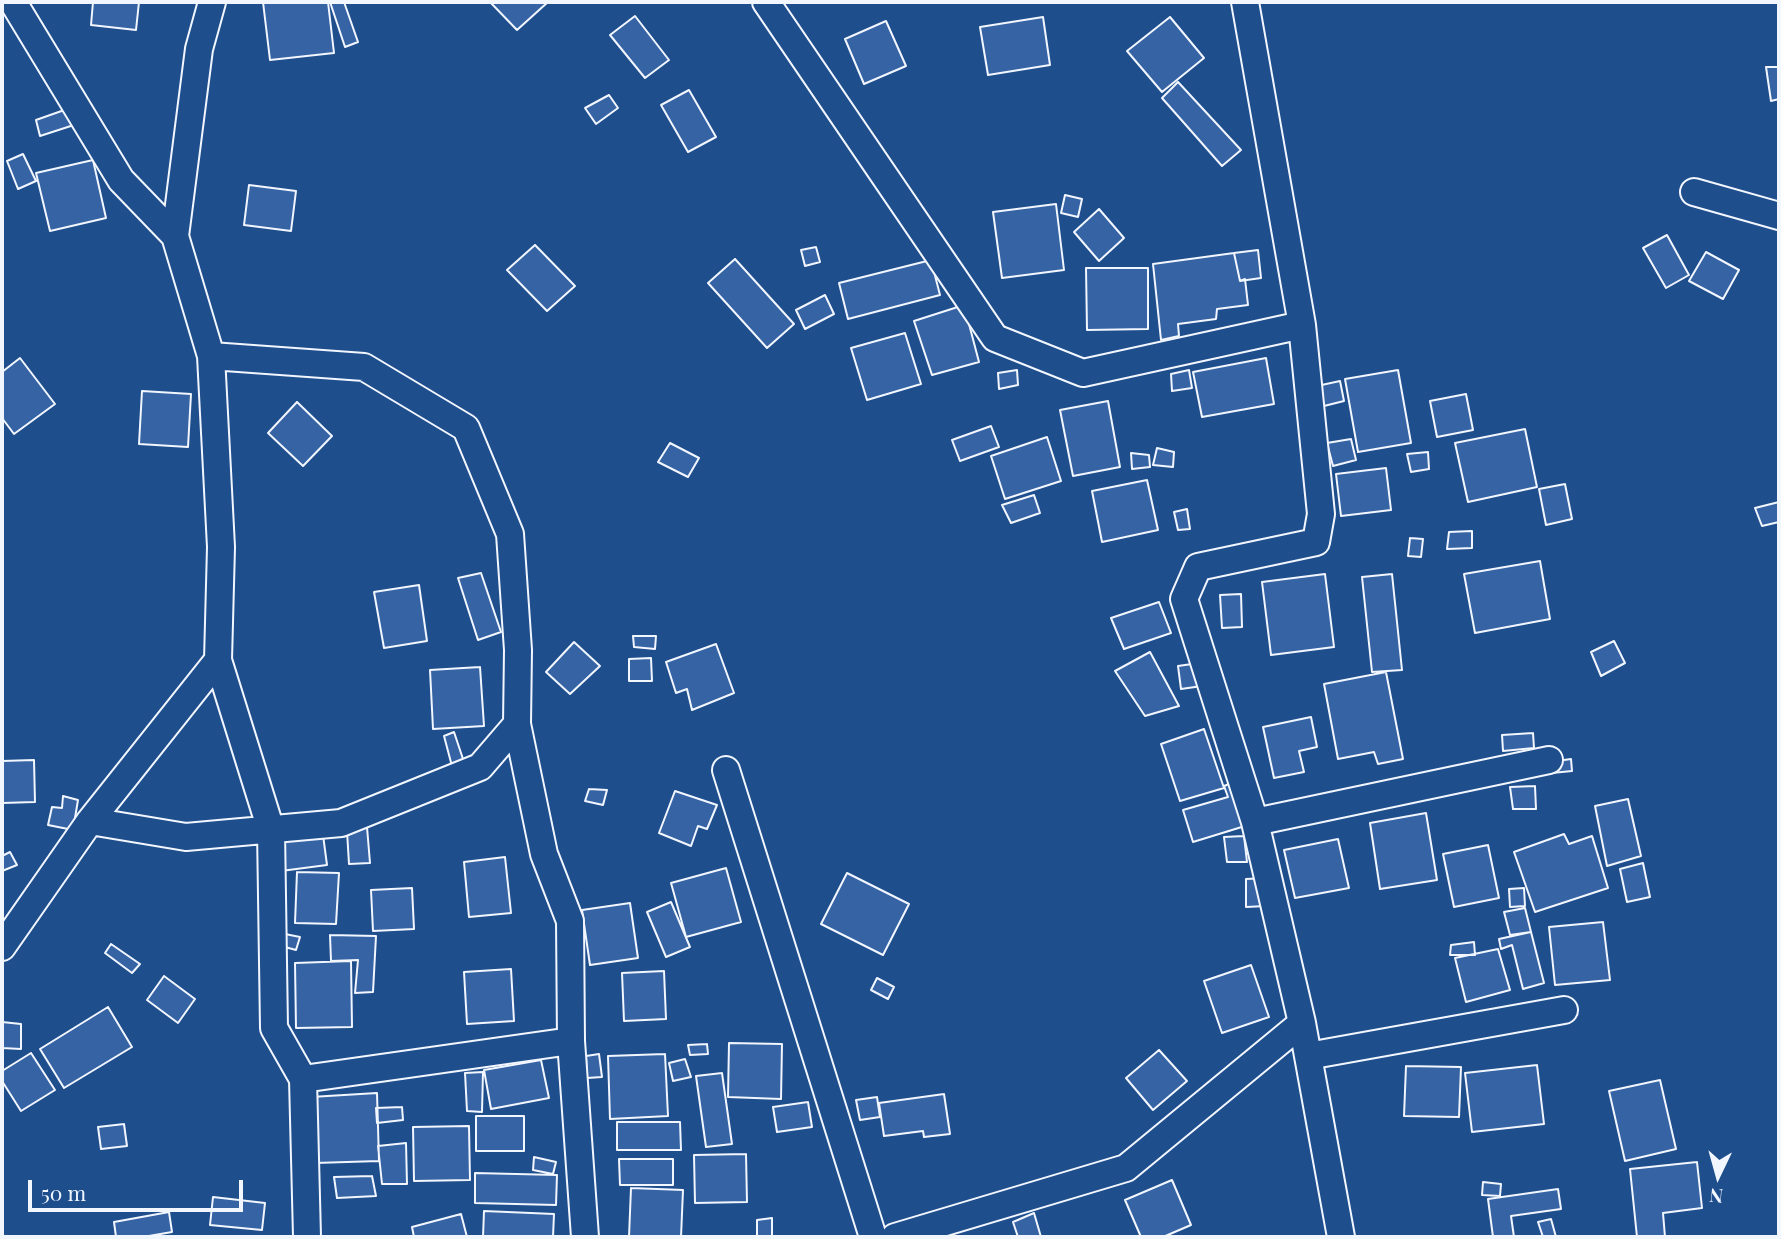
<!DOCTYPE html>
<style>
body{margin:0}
#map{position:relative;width:1781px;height:1239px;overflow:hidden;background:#1f4e8c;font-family:"Playfair Display",serif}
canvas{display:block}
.frame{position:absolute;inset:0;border:4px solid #f2f6ff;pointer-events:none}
.north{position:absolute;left:1683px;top:1141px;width:70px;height:70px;-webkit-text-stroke:5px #1f4e8c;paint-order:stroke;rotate:185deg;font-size:19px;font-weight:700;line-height:28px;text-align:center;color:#f2f6ff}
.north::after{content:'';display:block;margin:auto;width:24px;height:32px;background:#f2f6ff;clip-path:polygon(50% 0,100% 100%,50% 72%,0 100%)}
.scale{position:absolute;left:28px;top:1180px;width:215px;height:32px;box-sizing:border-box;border:4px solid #f2f6ff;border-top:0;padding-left:9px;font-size:21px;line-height:24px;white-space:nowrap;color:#f2f6ff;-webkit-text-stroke:5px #1f4e8c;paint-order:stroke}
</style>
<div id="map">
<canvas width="1781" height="1239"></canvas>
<div class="frame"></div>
<div class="north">N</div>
<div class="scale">50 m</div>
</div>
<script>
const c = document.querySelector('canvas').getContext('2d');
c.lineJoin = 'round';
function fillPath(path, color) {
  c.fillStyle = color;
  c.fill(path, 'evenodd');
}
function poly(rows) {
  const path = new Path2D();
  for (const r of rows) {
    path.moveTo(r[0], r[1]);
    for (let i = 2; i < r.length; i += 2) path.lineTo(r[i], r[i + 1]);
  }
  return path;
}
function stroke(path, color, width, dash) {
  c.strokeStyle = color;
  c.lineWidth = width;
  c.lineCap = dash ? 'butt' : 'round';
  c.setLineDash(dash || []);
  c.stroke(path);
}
const building = poly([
 [93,2,139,2,136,30,91,25,93,2],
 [263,2,328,2,334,53,270,60,263,2],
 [330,2,344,2,358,42,345,47,330,2],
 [490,2,548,2,517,30,490,2],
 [635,16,669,60,645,78,610,35,635,16],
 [1043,17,1050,65,988,75,980,27,1043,17],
 [1170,17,1204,58,1162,92,1127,51,1170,17],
 [886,21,906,66,864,84,845,39,886,21],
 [1766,67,1779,67,1779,99,1771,101,1766,67],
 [1178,82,1241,150,1222,166,1162,98,1178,82],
 [689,90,716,137,688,152,661,105,689,90],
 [609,95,618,108,596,124,585,108,609,95],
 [70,108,77,124,40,136,36,120,70,108],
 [23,154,36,181,18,189,7,161,23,154],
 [93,160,106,218,50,231,36,173,93,160],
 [249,185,296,191,291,231,244,225,249,185],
 [1065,195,1082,199,1078,217,1061,213,1065,195],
 [1056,204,1064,270,1002,278,993,212,1056,204],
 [1099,209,1124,238,1099,261,1074,232,1099,209],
 [1667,235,1689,275,1666,288,1643,248,1667,235],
 [535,245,575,286,547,311,507,270,535,245],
 [816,247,820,262,805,266,801,250,816,247],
 [1258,250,1261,278,1240,281,1234,253,1258,250],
 [1706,252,1739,270,1723,299,1689,281,1706,252],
 [1234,253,1240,281,1245,279,1248,305,1217,309,1216,319,1178,324,1179,336,1161,340,1153,264,1234,253],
 [735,259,794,324,767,348,708,283,735,259],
 [931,260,940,295,848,319,839,283,931,260],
 [1086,268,1148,268,1148,329,1087,330,1086,268],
 [825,295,834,314,805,329,796,310,825,295],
 [964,305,979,362,932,375,914,321,964,305],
 [905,333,921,384,867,400,851,348,905,333],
 [20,358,55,404,14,434,2,418,2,372,20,358],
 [1266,358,1274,404,1202,417,1193,372,1266,358],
 [1017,370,1018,385,999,389,998,373,1017,370],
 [1189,370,1192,388,1172,391,1171,374,1189,370],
 [1398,370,1411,443,1358,452,1345,379,1398,370],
 [1340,381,1344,401,1320,407,1317,386,1340,381],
 [142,391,191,394,188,447,139,444,142,391],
 [1466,394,1473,430,1437,437,1430,401,1466,394],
 [1108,401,1120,467,1073,476,1060,410,1108,401],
 [297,402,332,436,303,466,268,433,297,402],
 [991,426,999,447,960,461,952,440,991,426],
 [1525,429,1537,487,1468,502,1455,443,1525,429],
 [1047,437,1061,481,1005,499,991,456,1047,437],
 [1351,439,1356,460,1333,466,1327,443,1351,439],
 [670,443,699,458,688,477,658,462,670,443],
 [1157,448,1174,452,1173,467,1153,465,1157,448],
 [1428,452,1429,469,1411,472,1407,454,1428,452],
 [1131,453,1149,455,1150,467,1132,469,1131,453],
 [1386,468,1391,510,1341,516,1336,474,1386,468],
 [1147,480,1158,530,1102,542,1092,491,1147,480],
 [1565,484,1572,519,1546,525,1539,489,1565,484],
 [1034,495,1040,513,1011,523,1002,505,1034,495],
 [1779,502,1779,522,1762,526,1755,508,1779,502],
 [1187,509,1190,529,1178,530,1174,512,1187,509],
 [1472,531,1472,548,1447,549,1449,532,1472,531],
 [1410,538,1423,539,1421,557,1408,556,1410,538],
 [1540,561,1550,619,1475,633,1464,574,1540,561],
 [481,573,501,632,478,640,458,578,481,573],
 [1325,574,1334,647,1271,655,1262,582,1325,574],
 [1392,574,1402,670,1372,672,1362,577,1392,574],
 [419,585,427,641,384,648,374,592,419,585],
 [1241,594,1242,627,1222,628,1220,595,1241,594],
 [1159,602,1171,633,1124,649,1111,618,1159,602],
 [633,636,656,636,655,649,634,647,633,636],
 [1614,641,1625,663,1601,676,1591,652,1614,641],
 [574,642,600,666,570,694,546,672,574,642],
 [716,644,734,693,692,710,687,689,676,693,666,662,716,644],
 [1150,652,1179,706,1145,716,1115,671,1150,652],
 [651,658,652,681,629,681,629,659,651,658],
 [1199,663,1202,686,1181,689,1178,666,1199,663],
 [480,667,484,726,433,729,430,670,480,667],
 [1386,672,1403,759,1378,764,1374,752,1338,759,1324,684,1386,672],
 [1311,717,1317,747,1299,751,1304,772,1274,778,1263,727,1311,717],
 [1204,729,1224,788,1180,801,1161,744,1204,729],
 [454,732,466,768,453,770,444,736,454,732],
 [1533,733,1534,748,1503,751,1502,735,1533,733],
 [1571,759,1572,771,1552,773,1550,762,1571,759],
 [34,760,35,802,2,803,2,761,34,760],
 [1234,782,1245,826,1193,842,1183,810,1228,797,1224,786,1234,782],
 [1535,786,1536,809,1513,809,1510,787,1535,786],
 [589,789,607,790,603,805,585,801,589,789],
 [675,791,717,805,707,829,698,826,691,846,659,833,675,791],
 [63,796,78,800,73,830,48,825,52,807,62,808,63,796],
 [1628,799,1641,856,1607,866,1595,806,1628,799],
 [1426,813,1437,880,1380,889,1370,823,1426,813],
 [367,827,370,863,349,864,347,831,367,827],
 [1564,834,1569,844,1592,836,1608,888,1535,912,1514,852,1564,834],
 [323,835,327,865,281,871,278,841,323,835],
 [1244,836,1247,862,1227,862,1224,837,1244,836],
 [1338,839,1349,888,1295,898,1284,850,1338,839],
 [1488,845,1499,898,1454,907,1443,854,1488,845],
 [10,852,17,865,2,871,2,856,10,852],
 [505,857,511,913,469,917,464,862,505,857],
 [1643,863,1650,897,1627,902,1620,869,1643,863],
 [726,868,741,922,686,937,671,883,726,868],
 [297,872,339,873,336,924,295,923,297,872],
 [847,873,909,904,883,955,821,924,847,873],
 [1266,878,1266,906,1246,907,1246,879,1266,878],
 [412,888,414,929,373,931,371,890,412,888],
 [1524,888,1525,906,1510,907,1509,889,1524,888],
 [671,902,690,947,666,957,647,912,671,902],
 [630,903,638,958,590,965,582,910,630,903],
 [1525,908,1531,932,1510,935,1504,912,1525,908],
 [1603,922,1610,980,1555,985,1549,927,1603,922],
 [1531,932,1544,983,1523,989,1512,945,1501,949,1499,939,1531,932],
 [285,934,300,937,296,950,281,946,285,934],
 [330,935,376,936,373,992,355,993,358,960,331,961,330,935],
 [1474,942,1475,955,1450,955,1451,945,1474,942],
 [111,944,140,964,132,973,105,953,111,944],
 [1498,949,1510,990,1466,1002,1455,958,1498,949],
 [351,961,352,1027,296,1028,295,963,351,961],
 [1251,965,1269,1017,1222,1033,1204,981,1251,965],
 [511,969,514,1021,467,1024,464,972,511,969],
 [664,971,666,1019,624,1021,622,973,664,971],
 [164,976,195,999,178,1023,147,1000,164,976],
 [877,978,894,987,888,999,871,990,877,978],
 [108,1007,132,1047,64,1088,40,1049,108,1007],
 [2,1022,21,1024,21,1049,2,1048,2,1022],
 [729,1043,782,1044,781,1099,728,1097,729,1043],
 [707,1044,708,1054,690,1055,688,1045,707,1044],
 [1159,1050,1187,1081,1153,1110,1126,1078,1159,1050],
 [31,1053,55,1090,21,1111,2,1081,2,1071,31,1053],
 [599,1054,602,1077,587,1078,586,1056,599,1054],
 [665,1054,668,1116,610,1119,608,1056,665,1054],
 [685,1059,691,1077,673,1081,669,1063,685,1059],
 [541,1060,549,1098,491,1109,484,1070,541,1060],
 [1537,1065,1544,1124,1472,1132,1465,1073,1537,1065],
 [1406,1066,1461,1067,1459,1117,1404,1116,1406,1066],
 [483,1072,482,1112,467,1111,465,1073,483,1072],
 [722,1073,732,1144,706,1147,696,1076,722,1073],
 [1660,1080,1676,1149,1625,1161,1609,1091,1660,1080],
 [377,1093,379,1161,315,1163,311,1097,377,1093],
 [944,1094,950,1134,924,1137,923,1131,884,1136,879,1103,944,1094],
 [877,1097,880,1117,860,1120,856,1100,877,1097],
 [808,1102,812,1127,777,1132,773,1107,808,1102],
 [402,1107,403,1120,377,1123,376,1108,402,1107],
 [476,1116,524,1116,524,1151,476,1151,476,1116],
 [617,1122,680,1122,681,1150,617,1150,617,1122],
 [124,1124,127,1146,101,1149,98,1127,124,1124],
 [469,1126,470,1180,414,1181,413,1127,469,1126],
 [406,1143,407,1184,382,1184,378,1146,406,1143],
 [746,1154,747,1202,695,1203,694,1155,746,1154],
 [534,1157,556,1162,553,1174,533,1170,534,1157],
 [619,1159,673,1159,673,1185,620,1185,619,1159],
 [1697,1162,1702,1208,1663,1213,1665,1237,1637,1237,1630,1169,1697,1162],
 [475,1173,557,1175,556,1205,475,1203,475,1173],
 [372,1176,376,1196,337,1198,334,1177,372,1176],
 [1172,1180,1191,1225,1163,1237,1141,1237,1125,1200,1172,1180],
 [1483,1182,1501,1184,1500,1196,1482,1195,1483,1182],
 [631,1188,683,1190,681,1237,629,1237,631,1188],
 [1558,1189,1561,1209,1511,1216,1514,1237,1493,1237,1488,1199,1558,1189],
 [213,1197,265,1203,262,1230,210,1225,213,1197],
 [484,1211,554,1214,553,1237,483,1237,484,1211],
 [169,1212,172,1232,143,1237,116,1237,114,1222,169,1212],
 [1034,1213,1041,1237,1018,1237,1013,1222,1034,1213],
 [461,1214,467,1237,414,1237,412,1227,461,1214],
 [772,1218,772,1237,757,1237,757,1220,772,1218],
 [1551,1219,1556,1237,1543,1237,1538,1222,1551,1219]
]);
const street = poly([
 [13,2,121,180,175,236],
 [766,2,995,338,1083,373,1302,325],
 [1245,2,1302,325,1321,514,1316,542,1198,567,1184,599,1255,822,1302,1023,1341,1237],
 [1694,192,1779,216],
 [218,660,271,830,274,1028,303,1079],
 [517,724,544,854,570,921,571,1041,585,1237],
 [726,770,873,1237],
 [90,821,186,837,341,823,480,767,517,724,518,650,510,534,466,428,364,367,211,356],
 [1255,822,1549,760],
 [2,947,90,821,218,660,221,547,211,356,175,236,199,49,212,2],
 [1308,1056,1564,1010],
 [307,1237,303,1079,571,1041],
 [895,1237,1126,1168,1302,1023]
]);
fillPath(building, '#3563a3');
stroke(building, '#f2f6ff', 2);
stroke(street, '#f2f6ff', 30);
stroke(street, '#1f4e8c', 26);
</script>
